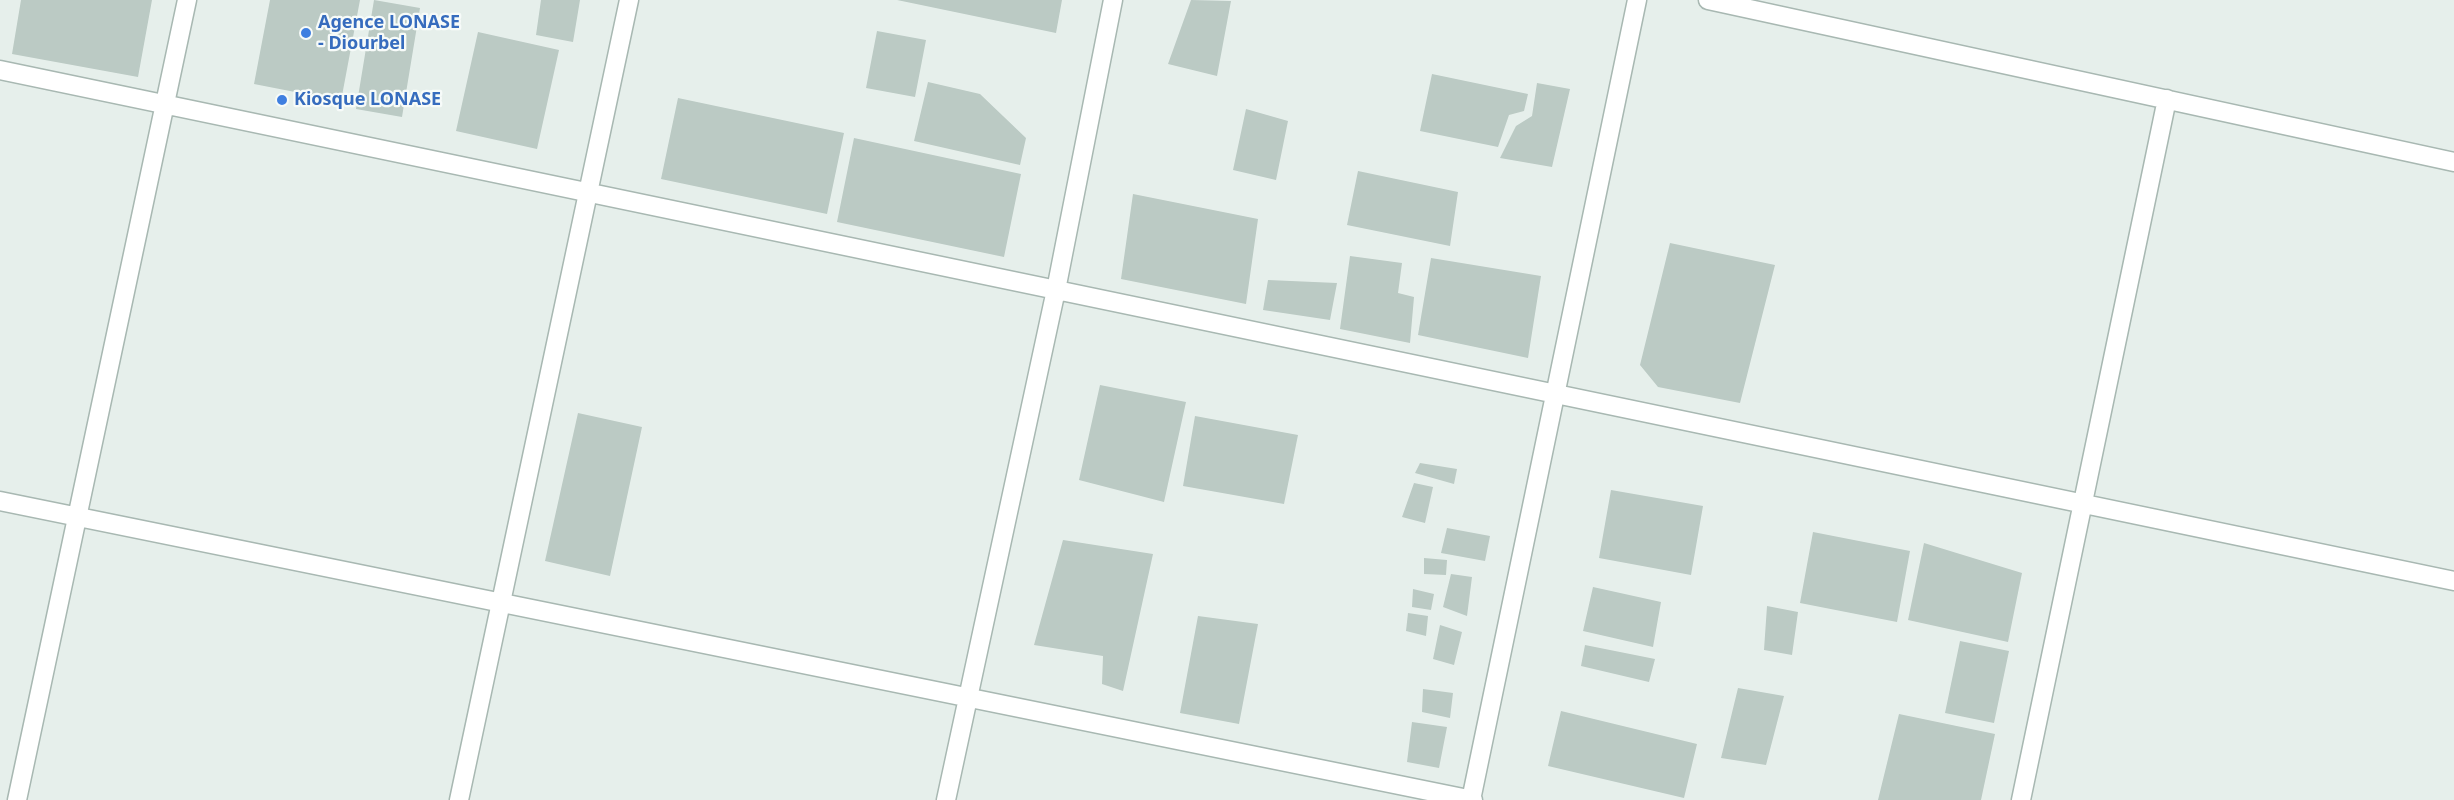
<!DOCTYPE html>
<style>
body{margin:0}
canvas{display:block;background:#e6efeb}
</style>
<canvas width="2454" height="800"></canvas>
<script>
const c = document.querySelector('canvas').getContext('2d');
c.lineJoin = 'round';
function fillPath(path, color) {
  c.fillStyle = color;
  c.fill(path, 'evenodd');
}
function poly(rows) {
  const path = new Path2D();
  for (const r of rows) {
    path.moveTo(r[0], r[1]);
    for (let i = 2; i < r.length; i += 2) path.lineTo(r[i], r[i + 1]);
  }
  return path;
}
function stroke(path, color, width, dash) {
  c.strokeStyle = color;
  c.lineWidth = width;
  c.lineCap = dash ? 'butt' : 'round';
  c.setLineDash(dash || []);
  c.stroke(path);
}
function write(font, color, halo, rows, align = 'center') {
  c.font = font + ' "Noto Sans",sans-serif';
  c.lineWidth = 4.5;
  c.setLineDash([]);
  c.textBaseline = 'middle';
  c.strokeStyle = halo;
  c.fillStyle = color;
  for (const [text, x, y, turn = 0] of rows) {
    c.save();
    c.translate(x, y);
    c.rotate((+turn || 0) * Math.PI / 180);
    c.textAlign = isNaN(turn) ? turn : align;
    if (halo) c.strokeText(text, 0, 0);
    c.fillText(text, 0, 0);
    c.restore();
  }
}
const building = poly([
 [21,0,152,0,138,77,12,54],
 [270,0,360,0,341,101,254,84],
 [374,0,420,8,402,117,356,109],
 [541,0,580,0,573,42,536,35],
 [897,0,1062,0,1056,33],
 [1191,0,1231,1,1217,76,1168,64],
 [877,31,926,40,915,97,866,88],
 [478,32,559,50,537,149,456,131],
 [1432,74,1528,94,1524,111,1509,115,1498,147,1420,131],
 [928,82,980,94,1026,138,1020,165,914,141],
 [1537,83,1570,89,1552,167,1500,158,1516,126,1532,116],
 [678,98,844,133,827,214,661,179],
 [1246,109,1288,121,1276,180,1233,170],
 [854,138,1021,174,1004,257,837,222],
 [1358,171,1458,192,1450,246,1347,225],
 [1133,194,1258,219,1246,304,1121,279],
 [1670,243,1775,265,1740,403,1658,387,1640,365],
 [1350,256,1402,263,1398,293,1414,297,1410,343,1340,329],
 [1431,258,1541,276,1528,358,1418,335],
 [1268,280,1337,283,1330,320,1263,310],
 [1100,385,1186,402,1164,502,1079,480],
 [578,413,642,427,610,576,545,561],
 [1195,416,1298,435,1284,504,1183,486],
 [1420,463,1457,469,1454,484,1415,473],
 [1414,483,1433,487,1425,523,1402,517],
 [1611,490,1703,506,1691,575,1599,558],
 [1447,528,1490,536,1485,561,1441,553],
 [1813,532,1910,551,1897,622,1800,603],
 [1063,540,1153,554,1123,691,1102,684,1103,656,1034,645],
 [1924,543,2022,573,2008,642,1908,620],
 [1424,558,1447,560,1446,575,1424,574],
 [1451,574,1472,577,1467,616,1443,607],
 [1593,587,1661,602,1653,647,1583,631],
 [1413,589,1434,594,1431,610,1412,607],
 [1767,606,1798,612,1792,655,1764,650],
 [1408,613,1428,616,1426,636,1406,631],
 [1198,616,1258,624,1239,724,1180,713],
 [1440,625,1462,632,1454,665,1433,659],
 [1960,641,2009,651,1994,723,1945,713],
 [1585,645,1655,659,1649,682,1581,666],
 [1738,688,1784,696,1766,765,1721,758],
 [1423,689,1453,693,1450,718,1422,712],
 [1561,711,1697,744,1684,798,1548,766],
 [1899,714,1995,734,1981,800,1878,800],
 [1412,722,1447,727,1439,768,1407,762]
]);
const minor = poly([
 [1708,0,2454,162],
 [0,70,2454,581],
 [0,501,1473,800],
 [17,800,187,0],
 [459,800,629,0],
 [946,800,1056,290,1113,0],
 [1471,800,1637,0],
 [2021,800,2167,99]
]);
const markers = [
 [306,33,6,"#3f7fe0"],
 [282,100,6,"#3f7fe0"]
];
const shopNames = [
 ["Agence LONASE",318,23],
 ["- Diourbel",318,44],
 ["Kiosque LONASE",294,100]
];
fillPath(building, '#bbcac4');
stroke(minor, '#a8b8b2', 21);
stroke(minor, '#fff', 18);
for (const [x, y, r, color] of markers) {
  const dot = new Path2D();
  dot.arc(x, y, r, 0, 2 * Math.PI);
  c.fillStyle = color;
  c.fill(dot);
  stroke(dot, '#f7fbf9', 2);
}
write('bold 18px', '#366cbe', '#f7fbf9', shopNames, 'left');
</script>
